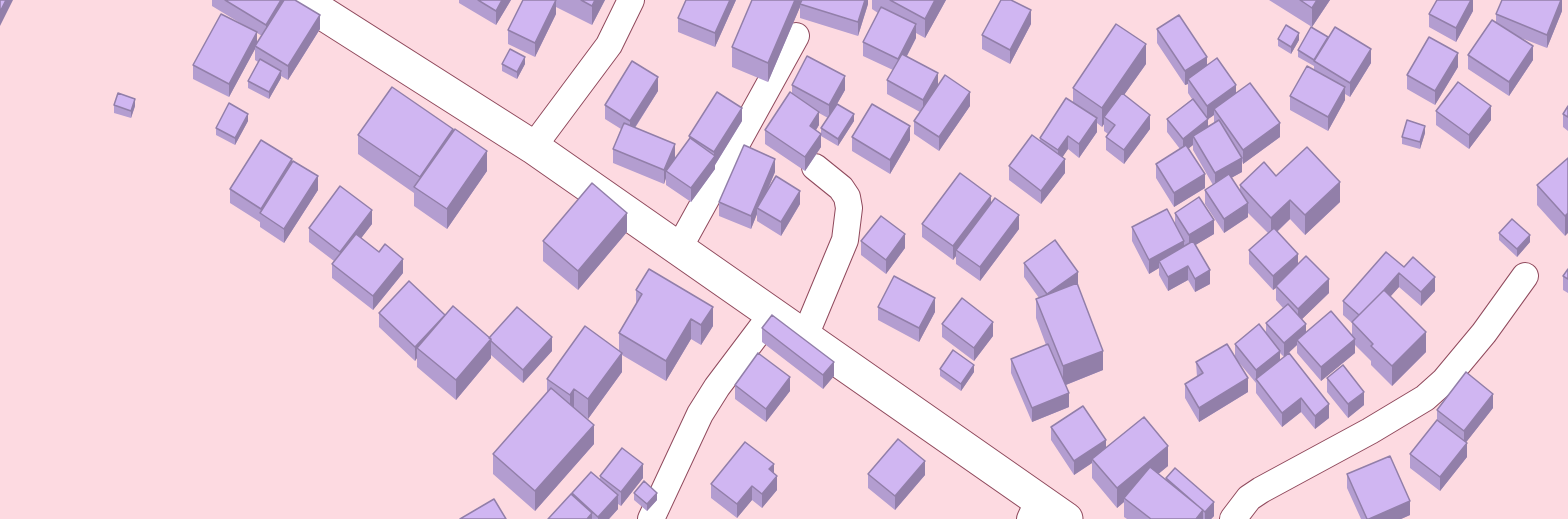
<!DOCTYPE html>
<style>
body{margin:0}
canvas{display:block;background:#fddae1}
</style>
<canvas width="1568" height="519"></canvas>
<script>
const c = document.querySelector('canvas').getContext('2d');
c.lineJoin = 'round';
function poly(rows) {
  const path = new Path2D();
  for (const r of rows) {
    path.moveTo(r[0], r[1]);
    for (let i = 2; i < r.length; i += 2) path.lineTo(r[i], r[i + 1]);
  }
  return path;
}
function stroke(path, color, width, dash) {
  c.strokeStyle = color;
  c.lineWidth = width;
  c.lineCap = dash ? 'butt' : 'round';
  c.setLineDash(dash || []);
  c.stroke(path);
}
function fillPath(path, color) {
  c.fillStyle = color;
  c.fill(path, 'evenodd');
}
const minor = poly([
 [533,147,609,45,631,0],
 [679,248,796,36],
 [805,336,845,240,849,208,847,197,841,188,815,167],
 [651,519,700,414,717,387,772,314],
 [1030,519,1039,499],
 [1233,519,1249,498,1261,490,1370,431,1425,398,1444,381,1484,333,1525,276]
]);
const major = poly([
 [302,0,533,147,1066,519]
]);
const wall = poly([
 [212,0,295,0,320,29,288,80,281,76,281,78,269,99,248,88,248,81,258,62,255,60,255,49,229,97,193,79,193,65,250,29,212,6],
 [257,33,262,36,257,44],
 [459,0,511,0,496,25,459,3],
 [523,0,605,0,592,25,556,7,556,14,535,57,508,44,508,30],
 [736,0,715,47,678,32,678,18],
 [801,0,801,3,868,0,868,4,858,36,800,18,800,7,768,82,732,67,732,47],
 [872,0,946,0,925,38,916,33,916,38,907,56,938,86,970,106,939,151,914,134,914,121,920,112,887,94,887,80,893,70,863,56,863,42,878,13,872,9],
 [1269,0,1330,0,1312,27],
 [1473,0,1473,11,1456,42,1429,27,1429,14],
 [1562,0,1562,11,1547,48,1521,38,1533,60,1509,96,1468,69,1468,55,1496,22,1496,14],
 [1031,24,1010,64,982,49,982,35],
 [1157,29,1207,65,1280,137,1243,164,1242,161,1242,172,1231,178,1240,191,1240,185,1276,176,1340,202,1305,235,1290,219,1277,232,1298,264,1329,293,1302,319,1306,332,1352,335,1352,323,1343,315,1343,301,1404,267,1435,291,1421,306,1399,287,1390,297,1426,352,1392,386,1371,365,1371,361,1355,345,1355,353,1321,381,1297,353,1297,345,1284,357,1280,353,1280,360,1329,418,1315,429,1301,412,1282,427,1256,393,1256,383,1236,359,1248,392,1199,422,1185,398,1185,384,1197,377,1196,362,1235,357,1235,344,1266,333,1266,323,1283,308,1276,300,1276,288,1273,290,1249,264,1249,250,1268,233,1248,213,1248,217,1224,233,1205,204,1205,190,1213,185,1193,150,1193,145,1189,148,1205,188,1174,207,1156,178,1156,164,1180,149,1167,132,1167,119,1192,99,1188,93,1188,84,1185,85,1157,43],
 [1214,115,1214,123,1208,126,1208,119],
 [1278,39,1299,40,1291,54,1278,46],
 [1298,50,1371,63,1350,97,1345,94,1345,100,1328,131,1290,110,1290,96,1314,70,1314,66,1298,57],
 [502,64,525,64,517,79,502,71],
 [1146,64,1124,95,1150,129,1124,164,1106,150,1106,137,1108,134,1104,131,1104,124,1102,127,1097,123,1097,132,1079,158,1068,149,1062,157,1065,173,1041,204,1009,180,1009,166,1040,141,1040,138,1073,102,1073,88],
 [1458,67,1435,105,1407,89,1407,75],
 [792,85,845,90,837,104,854,121,838,146,821,136,821,147,805,171,765,144,765,130,792,93],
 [819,113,828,118,821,128,821,133,816,130,819,125],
 [658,91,635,128,675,158,674,160,689,140,689,136,742,121,715,165,715,169,691,202,666,185,666,178,664,184,613,163,613,149,621,129,605,119,605,105],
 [114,105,135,106,131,118,114,113],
 [1568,106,1568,131,1563,127,1563,114],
 [1436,111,1491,120,1469,149,1436,125],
 [248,121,235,145,216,135,216,128],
 [453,132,487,171,447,229,414,206,414,193,358,154,358,135],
 [1425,133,1420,149,1402,144,1402,137],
 [852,137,910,140,890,174,852,151],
 [1568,158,1565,236,1537,205,1537,185],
 [775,172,768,189,800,204,781,236,757,221,757,214,751,229,719,216,719,202],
 [230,189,318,190,284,243,260,227,260,222,230,203],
 [991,203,1019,229,980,281,956,264,956,256,953,260,922,237,922,224],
 [1175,213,1214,234,1195,245,1210,284,1195,292,1188,280,1168,291,1159,275,1159,268,1149,274,1132,241,1132,227,1175,223],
 [372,224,361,238,403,273,373,310,332,278,332,264,334,261,309,242,309,228],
 [627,232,578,290,543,261,543,241],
 [1499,233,1530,242,1517,257,1499,240],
 [861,241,905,248,886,274,861,255],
 [1024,263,1078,286,1103,370,1066,385,1069,407,1032,422,1011,373,1011,359,1046,345,1036,318,1036,299,1039,298,1024,277],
 [1568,269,1568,293,1563,290,1563,276],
 [636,290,713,326,701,345,691,339,666,381,622,355,622,372,588,419,579,412,594,444,535,511,493,474,493,454,547,393,547,379,619,351,619,333,636,304],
 [878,307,935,312,919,342,878,320],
 [379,313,445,315,489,338,552,351,523,383,491,355,491,358,456,400,417,367,417,358,415,361,379,327],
 [942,324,993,336,974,361,942,337],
 [762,328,834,376,823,389,762,342],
 [940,369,974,372,961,391,940,376],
 [1327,378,1364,405,1348,418,1327,392],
 [735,385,790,391,766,422,735,399],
 [1493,408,1466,442,1467,457,1440,491,1410,468,1410,454,1437,420,1437,410],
 [1051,427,1106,447,1168,466,1158,474,1166,480,1166,478,1214,516,1211,519,1127,519,1124,517,1124,502,1117,508,1092,478,1092,463,1074,475,1051,440],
 [774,473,777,490,762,508,752,500,737,518,711,498,711,484],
 [868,474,925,475,895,510,868,488],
 [1347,474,1410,515,1401,519,1361,519,1347,488],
 [600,476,643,478,621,506,618,504,618,509,609,519,548,519,572,495,572,493,600,480],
 [634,493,657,500,647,511,634,500]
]);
const shadedWall = poly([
 [6,0,13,0,0,26,0,12],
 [281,0,284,0,266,39,266,25],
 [502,0,511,0,496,25,496,11],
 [556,0,556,14,535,57,535,43],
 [595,0,605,0,592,25,592,6],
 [730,0,736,0,715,47,715,33],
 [795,0,801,0,800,7,768,82,768,63],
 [865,0,868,0,868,4,858,36,858,22],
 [935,0,946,0,925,38,925,19],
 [1317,0,1330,0,1312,27,1312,8],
 [1470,0,1473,0,1473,11,1456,42,1456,28],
 [1561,0,1562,0,1562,11,1547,48,1547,35],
 [1031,10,1031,24,1010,64,1010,50],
 [320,15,320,29,288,80,288,66],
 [916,24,916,38,898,73,898,59],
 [257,32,257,46,255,46,255,49,229,97,229,84],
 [1299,33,1299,40,1291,54,1291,47],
 [1146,44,1146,64,1107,119,1104,117,1104,124,1102,127,1102,108],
 [1533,46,1533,60,1509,96,1509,82],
 [1371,49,1371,63,1350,97,1350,83],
 [1458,53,1458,67,1435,105,1435,91],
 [525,57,525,64,517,79,517,72],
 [1207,57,1207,71,1188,79,1188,84,1185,85,1185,71],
 [281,71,281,78,269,99,269,92],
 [938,73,938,87,923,114,923,100],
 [845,76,845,90,829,118,829,105],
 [658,77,658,91,630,135,630,121],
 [1236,85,1236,99,1214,109,1214,115,1207,120,1207,106],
 [1345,87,1345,100,1328,131,1328,117],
 [970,92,970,106,939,151,939,137],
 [135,99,135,106,131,118,131,111],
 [1491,106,1491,120,1469,149,1469,135],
 [742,108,742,121,715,165,715,169,691,202,691,188,714,156,714,152],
 [819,112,819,125,810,140,810,126],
 [248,114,248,121,235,145,235,138],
 [854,114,854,121,838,146,838,139],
 [1150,115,1150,129,1124,164,1124,150],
 [1097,118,1097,132,1079,158,1079,144],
 [1208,119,1208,133,1193,136,1193,145,1183,153,1183,139],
 [1280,123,1280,137,1243,164,1243,150],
 [910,126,910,140,890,174,890,160],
 [1425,126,1425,133,1420,149,1420,142],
 [453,129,453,149,420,191,420,177],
 [821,134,821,147,805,171,805,157],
 [1068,136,1068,149,1058,164,1058,150],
 [675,144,675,158,669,172,666,171,666,178,664,184,664,170],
 [487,151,487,171,447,229,447,209],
 [1242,158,1242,172,1215,187,1215,173],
 [292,159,292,173,261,214,261,209],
 [775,159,775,172,759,209,757,208,757,214,751,229,751,216],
 [1065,159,1065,173,1041,204,1041,191],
 [1205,174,1205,188,1174,207,1174,193],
 [318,176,318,190,284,243,284,229],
 [1340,182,1340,202,1305,235,1305,215],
 [800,191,800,204,781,236,781,222],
 [991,196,991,210,956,250,956,256,953,260,953,246],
 [1290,200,1290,219,1271,237,1271,218],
 [1248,203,1248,217,1224,233,1224,219],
 [372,210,372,224,340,266,340,252],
 [627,213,627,232,578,290,578,271],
 [1568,213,1568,233,1565,236,1565,216],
 [1019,215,1019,229,980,281,980,267],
 [1214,220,1214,234,1189,249,1189,235],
 [905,234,905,248,886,274,886,260],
 [1530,235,1530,242,1517,257,1517,249],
 [1184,241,1184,255,1159,261,1159,268,1149,274,1149,260],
 [1298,254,1298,268,1276,286,1276,288,1273,290,1273,276],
 [403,259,403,273,373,310,373,296],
 [1188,266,1188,280,1168,291,1168,277],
 [1210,270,1210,284,1195,292,1195,279],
 [1078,272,1078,286,1047,308,1047,294],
 [1399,273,1399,287,1360,330,1360,317],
 [1435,277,1435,291,1421,306,1421,292],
 [1329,279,1329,293,1298,323,1298,309],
 [935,298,935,312,919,342,919,328],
 [713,307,713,326,701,345,701,325],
 [445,315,417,348,417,358,415,361,415,347],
 [691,319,691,339,666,381,666,361],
 [993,322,993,336,974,361,974,348],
 [1306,324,1306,338,1297,340,1297,345,1284,357,1284,343],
 [1426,332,1426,352,1392,386,1392,366],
 [552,337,552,351,523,383,523,370],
 [491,339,491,358,456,400,456,380],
 [1355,339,1355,353,1321,381,1321,367],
 [1103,351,1103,370,1063,386,1063,366],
 [1280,351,1280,364,1256,380,1256,370],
 [622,353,622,372,588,419,588,399],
 [834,362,834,376,823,389,823,375],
 [974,365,974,372,961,391,961,384],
 [790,377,790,391,766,422,766,409],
 [1248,378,1248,392,1199,422,1199,408],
 [574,389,574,408,570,414,570,395],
 [1364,392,1364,405,1348,418,1348,404],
 [1069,393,1069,407,1032,422,1032,408],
 [1493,394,1493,408,1464,445,1464,431],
 [1301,398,1301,412,1282,427,1282,413],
 [1329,404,1329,418,1315,429,1315,416],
 [594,425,594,444,535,511,535,491],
 [1106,440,1106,454,1092,459,1092,463,1074,475,1074,461],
 [1467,443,1467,457,1440,491,1440,477],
 [1168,446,1168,466,1127,500,1124,498,1124,502,1117,508,1117,488],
 [925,461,925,475,895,510,895,496],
 [643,464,643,478,621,506,621,492],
 [774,464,774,478,769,469],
 [777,476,777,490,762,508,762,494],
 [752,486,752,500,737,518,737,504],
 [657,493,657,500,647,511,647,504],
 [618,495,618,509,609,519,598,519,598,517],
 [1410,501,1410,515,1401,519,1369,519],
 [1214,502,1214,516,1211,519,1205,519,1205,512],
 [1203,510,1203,519,1196,519],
 [592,513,592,519,587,519]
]);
const building = poly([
 [0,0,6,0,0,12,0,0],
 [225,0,281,0,266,25,225,0],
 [284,0,295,0,320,15,288,66,255,46,284,0],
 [478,0,502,0,496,11,478,0],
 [523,0,556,0,535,43,508,30,523,0],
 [581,0,595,0,592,6,581,0],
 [686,0,730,0,715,33,678,18,686,0],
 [752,0,795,0,768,63,732,47,752,0],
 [802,0,865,0,858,22,800,4,802,0],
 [890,0,935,0,925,19,890,0],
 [1001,0,1011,0,1031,10,1010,50,982,35,1001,0],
 [1300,0,1317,0,1312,8,1300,0],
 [1437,0,1471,0,1456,28,1429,14,1437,0],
 [1502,0,1561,0,1547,35,1496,14,1502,0],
 [881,7,916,24,898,59,863,42,881,7],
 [221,14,257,32,229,84,193,65,221,14],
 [1179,15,1207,57,1185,71,1157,29,1179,15],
 [1492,20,1533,46,1509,82,1468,55,1492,20],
 [1116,24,1146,44,1102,108,1073,88,1116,24],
 [1286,25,1299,33,1291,47,1278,39,1286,25],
 [1311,27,1328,37,1314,60,1298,50,1311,27],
 [1335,27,1371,49,1350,83,1314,61,1335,27],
 [1429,37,1458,53,1435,91,1407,75,1429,37],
 [510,49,525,57,517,72,502,64,510,49],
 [902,54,938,73,923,100,887,80,902,54],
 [807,56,845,76,829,105,792,85,807,56],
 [1217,58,1236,85,1207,106,1188,79,1217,58],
 [260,59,281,71,269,92,248,81,260,59],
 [632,61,658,77,630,121,605,105,632,61],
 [1307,66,1345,87,1328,117,1290,96,1307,66],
 [945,75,970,92,939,137,914,121,945,75],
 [1458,82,1491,106,1469,135,1436,111,1458,82],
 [1250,83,1280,123,1243,150,1214,109,1250,83],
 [392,87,453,129,420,177,358,135,392,87],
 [717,92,742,108,714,152,689,136,717,92],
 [790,92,819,112,810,126,821,134,805,157,765,130,790,92],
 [118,93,135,99,131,111,114,105,118,93],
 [1122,93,1150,115,1124,150,1106,137,1115,125,1104,117,1122,93],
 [1066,98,1097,118,1079,144,1068,136,1058,150,1040,138,1066,98],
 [1193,99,1208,119,1183,139,1167,119,1193,99],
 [229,103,248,114,235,138,216,128,229,103],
 [837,104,854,114,838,139,821,128,837,104],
 [872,104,910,126,890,160,852,137,872,104],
 [1568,106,1568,117,1563,114,1568,106],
 [1219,120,1242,158,1215,173,1193,136,1219,120],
 [1407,120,1425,126,1420,142,1402,137,1407,120],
 [624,123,675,144,664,170,613,149,624,123],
 [455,129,487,151,447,209,414,187,455,129],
 [1032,135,1065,159,1041,191,1009,166,1032,135],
 [690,138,715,156,691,188,666,171,690,138],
 [261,140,292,159,261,209,230,189,261,140],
 [744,145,775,159,751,216,719,202,744,145],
 [1186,145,1205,174,1174,193,1156,164,1186,145],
 [1307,147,1340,182,1305,215,1290,200,1271,218,1240,185,1264,162,1276,176,1307,147],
 [1568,158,1568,213,1565,216,1537,185,1568,158],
 [293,161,318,176,284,229,260,213,293,161],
 [960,173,991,196,953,246,922,224,960,173],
 [1229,174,1248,203,1224,219,1205,190,1229,174],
 [776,176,800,191,781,222,757,208,776,176],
 [592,183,627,213,578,271,543,241,592,183],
 [340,186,372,210,340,252,309,228,340,186],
 [1199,197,1214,220,1189,235,1175,213,1199,197],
 [995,198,1019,215,980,267,956,250,995,198],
 [1167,209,1184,241,1149,260,1132,227,1167,209],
 [881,216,905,234,886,260,861,241,881,216],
 [1512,219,1530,235,1517,249,1499,233,1512,219],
 [1274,228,1298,254,1273,276,1249,250,1274,228],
 [356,234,379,252,385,244,403,259,373,296,332,264,356,234],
 [1055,240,1078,272,1047,294,1024,263,1055,240],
 [1193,241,1210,270,1195,279,1188,266,1168,277,1159,261,1193,241],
 [1386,252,1404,267,1413,257,1435,277,1421,292,1399,273,1384,290,1359,315,1343,301,1386,252],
 [1306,256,1329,279,1298,309,1276,286,1306,256],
 [649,269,713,307,701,325,691,319,666,361,619,333,642,294,636,290,649,269],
 [1568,269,1568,279,1563,276,1568,269],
 [894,276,935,298,919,328,878,307,894,276],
 [409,281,445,315,415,347,379,313,409,281],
 [1077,283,1103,351,1063,366,1036,299,1077,283],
 [1384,290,1426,332,1392,366,1371,346,1373,344,1352,322,1384,290],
 [962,298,993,322,974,348,942,324,962,298],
 [1288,304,1306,324,1284,343,1266,323,1288,304],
 [453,306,491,339,456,380,417,348,453,306],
 [517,307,552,337,523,370,491,341,491,339,489,338,517,307],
 [1331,311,1355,339,1321,367,1297,340,1331,311],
 [772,315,834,362,823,375,762,328,772,315],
 [1259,324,1280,351,1256,370,1235,344,1259,324],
 [585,326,622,353,588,399,574,389,570,395,547,379,585,326],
 [1048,344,1069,393,1032,408,1011,359,1048,344],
 [1227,344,1248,378,1199,408,1185,384,1203,373,1196,362,1227,344],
 [953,350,974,365,961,384,940,369,953,350],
 [758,353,790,377,766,409,735,385,758,353],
 [1289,353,1329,404,1315,416,1301,398,1282,413,1256,379,1289,353],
 [1343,365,1364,392,1348,404,1327,378,1343,365],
 [1466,372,1493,394,1464,431,1437,410,1466,372],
 [551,388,594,425,535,491,493,454,551,388],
 [1083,406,1106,440,1074,461,1051,427,1083,406],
 [1144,417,1168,446,1117,488,1092,459,1144,417],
 [1437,420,1467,443,1440,477,1410,454,1437,420],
 [898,439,925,461,895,496,868,474,898,439],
 [745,442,774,464,769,469,777,476,762,494,752,486,737,504,711,484,745,442],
 [622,448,643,464,621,492,600,476,622,448],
 [1390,456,1410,501,1369,519,1367,519,1347,474,1390,456],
 [1150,467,1203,510,1196,519,1151,519,1124,498,1150,467],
 [1175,468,1214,502,1205,512,1166,478,1175,468],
 [591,472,618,495,598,517,572,493,591,472],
 [644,481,657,493,647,504,634,493,644,481],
 [571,494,592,513,587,519,548,519,571,494],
 [494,499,506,519,460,519,494,499]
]);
stroke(minor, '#904a5d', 28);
stroke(major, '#904a5d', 35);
stroke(minor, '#fff', 26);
stroke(major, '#fff', 33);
fillPath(wall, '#b39dd0');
fillPath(shadedWall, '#927fa9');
fillPath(building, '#d0b6f2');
stroke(building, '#927fa9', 1.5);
</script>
